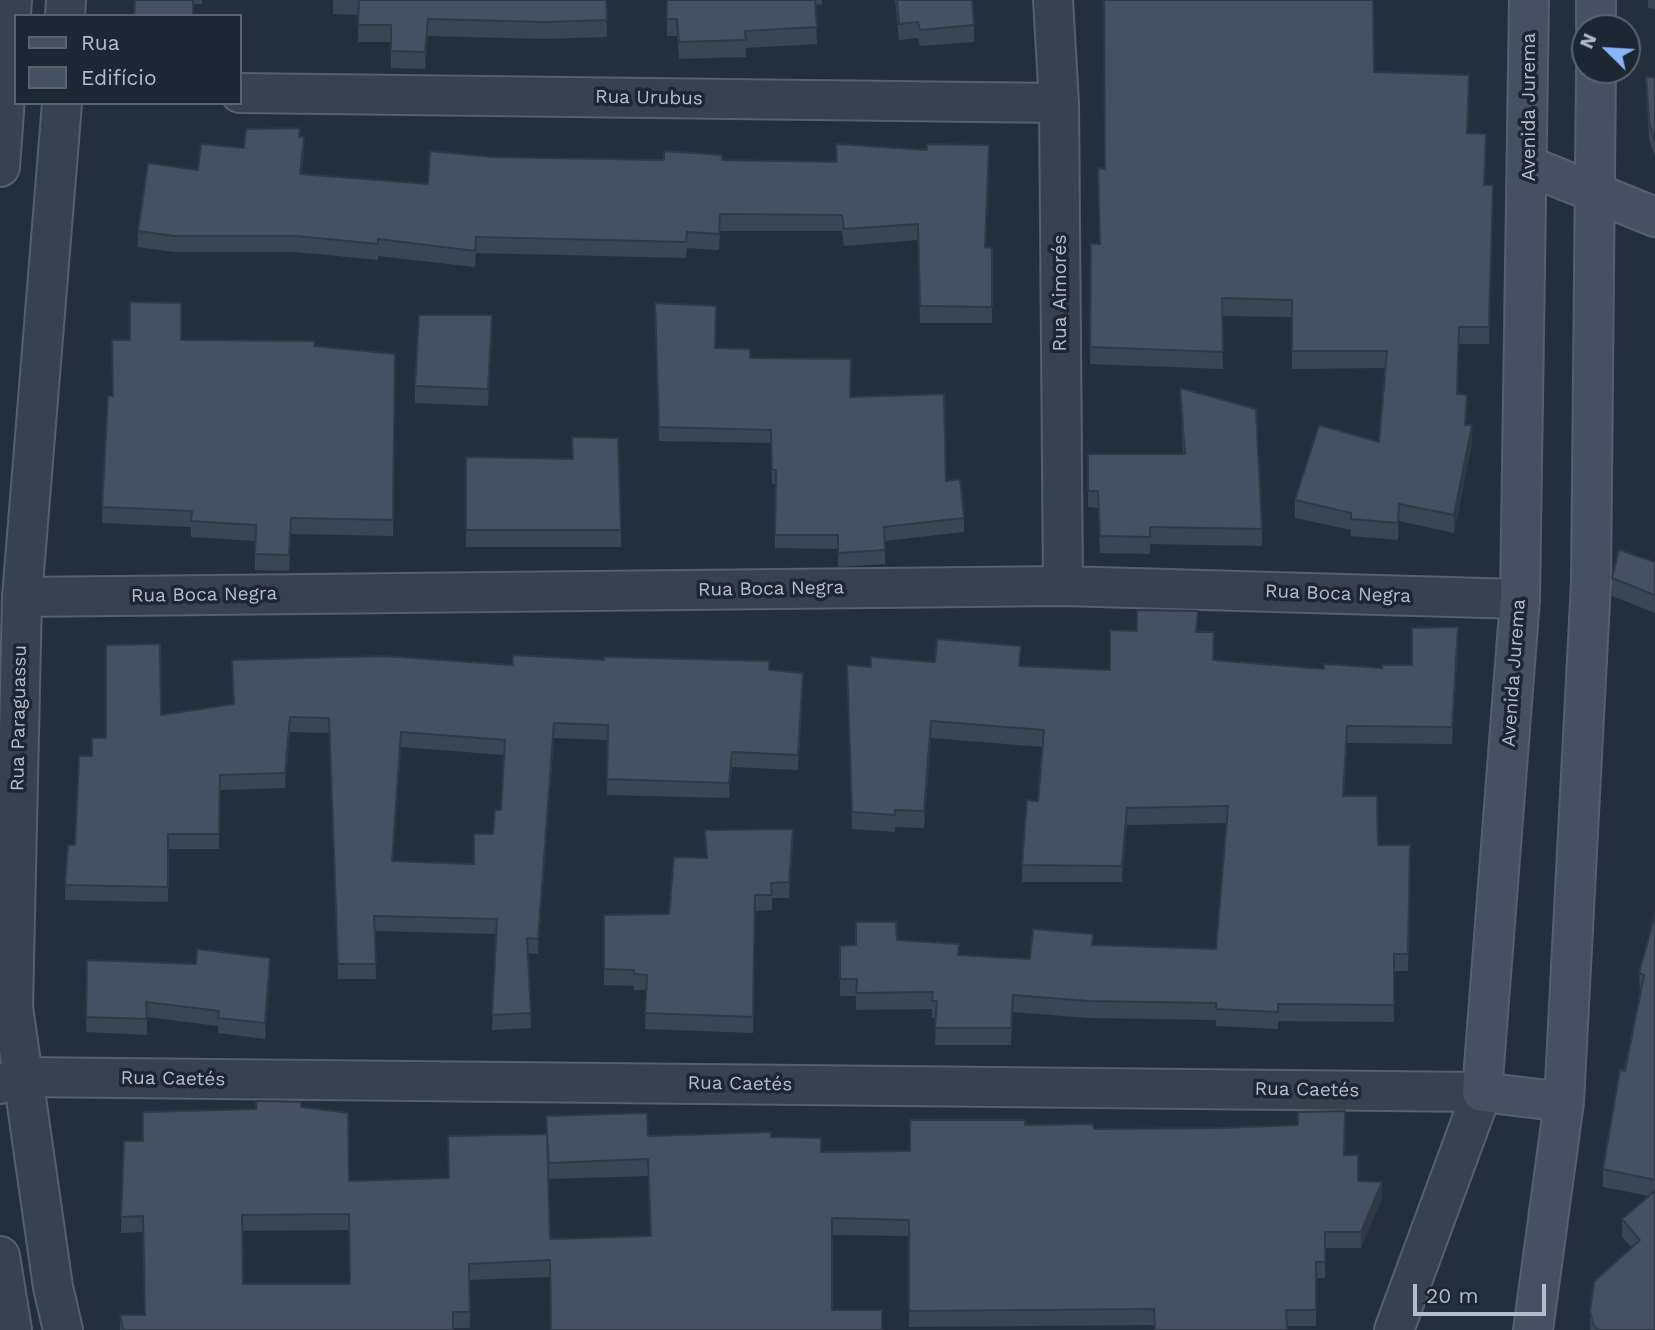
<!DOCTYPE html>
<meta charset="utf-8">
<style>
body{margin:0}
#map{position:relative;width:1655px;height:1330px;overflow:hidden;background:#242f3e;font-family:"Work Sans",sans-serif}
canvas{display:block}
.legend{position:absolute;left:14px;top:14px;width:228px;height:91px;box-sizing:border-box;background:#1d2633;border:2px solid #59626f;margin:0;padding:9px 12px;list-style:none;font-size:21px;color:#b4bcc9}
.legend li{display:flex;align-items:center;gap:14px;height:35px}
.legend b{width:35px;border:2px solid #59626f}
.north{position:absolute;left:1571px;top:14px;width:70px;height:70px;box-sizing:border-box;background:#1d2633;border:2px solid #59626f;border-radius:50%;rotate:294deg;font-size:19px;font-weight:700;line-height:28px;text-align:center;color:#b4bcc9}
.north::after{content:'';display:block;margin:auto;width:24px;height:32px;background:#8ab4f8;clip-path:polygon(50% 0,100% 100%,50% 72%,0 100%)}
.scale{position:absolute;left:1413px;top:1284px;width:133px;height:32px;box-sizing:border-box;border:4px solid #b4bcc9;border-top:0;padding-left:9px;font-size:21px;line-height:24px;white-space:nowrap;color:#b4bcc9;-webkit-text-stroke:5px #1d2633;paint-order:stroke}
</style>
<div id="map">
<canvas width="1655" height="1330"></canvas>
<ul class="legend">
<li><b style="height:9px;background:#465061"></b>Rua</li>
<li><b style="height:19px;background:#455162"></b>Edifício</li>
</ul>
<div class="north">N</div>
<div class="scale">20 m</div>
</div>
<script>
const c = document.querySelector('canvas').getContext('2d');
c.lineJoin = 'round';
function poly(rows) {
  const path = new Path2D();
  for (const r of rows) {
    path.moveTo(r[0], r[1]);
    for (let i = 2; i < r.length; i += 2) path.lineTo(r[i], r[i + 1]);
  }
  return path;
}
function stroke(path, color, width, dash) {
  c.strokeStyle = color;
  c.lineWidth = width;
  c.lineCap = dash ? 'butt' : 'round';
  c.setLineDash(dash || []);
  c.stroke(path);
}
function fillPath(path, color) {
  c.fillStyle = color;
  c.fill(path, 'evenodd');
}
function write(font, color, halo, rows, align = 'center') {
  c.font = font + ' "Work Sans",sans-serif';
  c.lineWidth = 7;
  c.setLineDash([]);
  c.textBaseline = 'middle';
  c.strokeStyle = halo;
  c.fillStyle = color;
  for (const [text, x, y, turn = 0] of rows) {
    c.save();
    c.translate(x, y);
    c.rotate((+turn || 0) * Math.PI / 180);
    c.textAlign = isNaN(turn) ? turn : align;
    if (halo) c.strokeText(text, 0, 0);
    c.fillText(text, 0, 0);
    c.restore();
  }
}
const minor = poly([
 [1053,0,1059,103,1063,586],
 [240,93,1059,103],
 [22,597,1063,586,1520,599],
 [0,1084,22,1077,1482,1092]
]);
const tertiary = poly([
 [65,16,66,0],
 [62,103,22,597,13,1007,53,1287,63,1330],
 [0,167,12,0],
 [0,1256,12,1330],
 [1394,1330,1482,1092]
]);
const secondary = poly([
 [1529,0,1520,599,1482,1092,1564,1102],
 [1596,0,1596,28],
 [1529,166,1655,217],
 [1533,1330,1564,1102,1591,582,1596,70]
]);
const wall = poly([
 [135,0,202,0,202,4,194,4,193,16,134,16],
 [333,0,606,0,607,37,546,39,428,36,425,69,391,68,391,42,358,42,358,15,333,14],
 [667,0,822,0,822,4,815,5,817,44,746,48,746,57,679,59,677,36,667,36],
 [895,0,972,0,974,25,974,42,920,46,918,38,899,40],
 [1648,0,1655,0,1655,9,1648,8],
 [1374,72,1469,92,1468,133,1486,151,1485,185,1493,185,1489,344,1459,344,1458,394,1467,413,1466,425,1472,442,1454,533,1399,521,1398,540,1351,536,1351,530,1295,518,1295,500,1379,442,1385,368,1292,369,1292,317,1222,316,1223,369,1090,364,1091,244,1099,244,1105,169],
 [1646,77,1655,78,1655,157,1649,139],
 [300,137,304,154,302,174,428,184,491,157,836,162,836,144,989,161,986,247,992,248,992,323,920,323,918,240,844,246,842,231,720,231,719,250,687,248,686,258,476,253,475,267,378,256,378,260,296,252,174,252,138,247,138,231,198,170,244,148],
 [655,317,715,348,750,358,851,397,946,481,964,518,964,532,885,541,885,564,838,567,838,549,775,548,775,484,772,484,771,443,659,441],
 [492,332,488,406,415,403,415,386],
 [181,340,314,346,395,354,393,536,291,534,289,571,255,570,255,541,191,537,191,527,102,523,102,507,113,396],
 [1180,388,1262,529,1262,546,1150,544,1150,554,1100,553,1098,508,1088,507,1088,454,1183,454],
 [572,437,621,530,621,547,466,547,466,457,572,459],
 [1655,562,1655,613,1612,596,1612,578],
 [1197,632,1213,660,1324,669,1382,668,1412,665,1458,644,1452,744,1347,743,1344,796,1378,845,1410,845,1408,971,1394,971,1394,1022,1278,1021,1278,1029,1216,1026,1216,1020,1088,1018,1013,1012,1011,1045,935,1045,936,1018,932,1018,932,1009,856,1010,856,996,840,996,840,963,856,945,856,922,897,940,959,955,1030,959,1093,945,1216,949,1227,823,1127,825,1122,882,1022,882,1022,865,1038,801,1043,747,931,738,924,828,895,827,895,832,852,829,847,665,871,667,935,662,1110,670],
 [232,660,769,670,803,688,798,770,732,767,729,798,607,795,608,740,554,738,538,954,528,953,531,1028,492,1030,496,934,375,931,376,979,338,979,329,733,290,732,285,788,220,790,219,849,168,849,168,902,65,900,65,885,75,845,92,756,106,738,161,715,234,704],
 [401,747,504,755,501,810,493,834,474,864,393,861],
 [705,830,793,844,789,898,772,898,772,910,755,911,753,1033,645,1029,646,990,634,990,634,986,604,985,604,915,669,914,706,858],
 [1655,912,1655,1330,1590,1330,1590,1312,1632,1248,1622,1237,1622,1219,1649,1196,1603,1187,1603,1169,1640,992,1639,973,1653,922],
 [87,960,270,973,265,1039,218,1033,218,1026,147,1017,147,1035,86,1032],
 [301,1107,349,1181,448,1178,546,1134,546,1116,648,1136,771,1137,821,1152,910,1151,1025,1125,1094,1129,1344,1155,1358,1181,1382,1198,1361,1248,1325,1248,1325,1278,1316,1278,1316,1326,1287,1326,1287,1330,1154,1330,1154,1325,909,1327,909,1236,832,1235,832,1310,882,1330,550,1277,469,1280,470,1328,453,1328,453,1330,120,1330,120,1315,145,1315,143,1232,121,1233,121,1217,143,1141],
 [547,1144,549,1179,648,1176,650,1236,550,1239],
 [349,1230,350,1284,243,1284,242,1231]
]);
const shadedWall = poly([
 [428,19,428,36,425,69,425,52],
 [304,137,304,154,300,191,300,174],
 [492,315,492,332,488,406,488,389],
 [1467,395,1467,413,1465,442,1465,425],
 [1472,425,1472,442,1454,533,1454,515],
 [1399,504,1399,521,1398,540,1398,523],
 [291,518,291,534,289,571,289,555],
 [1458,627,1458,644,1452,744,1452,727],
 [803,673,803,688,798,770,798,755],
 [290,717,290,732,285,788,285,773],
 [931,721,931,738,924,828,924,811],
 [554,723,554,738,538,954,538,939],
 [1347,726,1347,743,1343,813,1343,796],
 [401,732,401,747,392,876,392,861],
 [732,752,732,767,729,798,729,783],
 [1127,808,1127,825,1122,882,1122,866],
 [793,829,793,844,789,898,789,882],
 [270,958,270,973,265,1039,265,1023],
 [1013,995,1013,1012,1011,1045,1011,1028],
 [1382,1182,1382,1198,1361,1248,1361,1232]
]);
const building = poly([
 [135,0,193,0,193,16,134,16,135,0],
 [359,0,606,0,607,20,546,22,428,19,425,52,391,51,391,25,358,25,359,0],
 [667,0,815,0,817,27,745,31,746,40,679,42,677,19,667,19,667,0],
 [897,0,972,0,974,25,920,30,918,22,899,24,897,0],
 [1104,0,1373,0,1374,72,1469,75,1467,133,1486,134,1484,185,1493,185,1489,327,1459,327,1457,394,1467,395,1465,425,1472,425,1454,515,1399,504,1398,523,1351,519,1351,513,1295,500,1319,425,1379,442,1387,351,1292,351,1292,300,1222,298,1223,352,1090,347,1091,244,1100,244,1098,168,1105,169,1104,0],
 [1646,77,1655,78,1655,141,1649,122,1646,77],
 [300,128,299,137,304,137,300,174,428,184,430,151,491,157,664,160,664,151,722,155,722,160,837,162,836,144,927,150,927,144,989,145,985,247,992,248,992,307,920,306,918,224,844,229,842,215,720,214,719,234,687,232,686,242,476,237,475,251,378,239,378,244,296,236,174,236,138,231,148,163,198,170,201,144,244,148,246,129,300,128],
 [130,302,181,303,181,340,314,341,314,346,395,354,393,520,291,518,289,555,255,554,256,525,191,521,192,511,102,507,108,396,113,396,112,340,130,340,130,302],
 [655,303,716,306,715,348,750,349,750,358,851,359,850,397,944,394,946,481,960,479,964,518,884,527,885,550,838,553,838,535,775,535,776,470,772,470,771,430,659,427,655,303],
 [419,315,492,315,488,389,415,386,419,315],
 [1180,388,1256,409,1262,529,1150,527,1150,537,1100,536,1098,491,1088,491,1088,454,1185,454,1180,388],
 [572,437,618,438,621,530,466,530,466,457,573,459,572,437],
 [1619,550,1655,562,1655,595,1612,578,1619,550],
 [1137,610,1198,611,1196,632,1214,632,1213,660,1324,669,1324,664,1382,668,1382,665,1412,665,1412,628,1458,627,1452,727,1347,726,1343,796,1377,796,1378,845,1410,845,1408,954,1394,954,1394,1005,1278,1004,1278,1012,1216,1009,1216,1003,1088,1001,1013,995,1011,1028,935,1028,937,1001,932,1001,933,992,856,993,857,979,840,979,840,946,856,945,856,922,896,922,897,940,959,944,958,955,1030,959,1033,929,1093,934,1092,945,1216,949,1228,806,1127,808,1122,866,1022,865,1027,800,1038,801,1044,730,931,721,924,811,895,810,895,815,852,812,847,665,871,667,871,657,935,662,937,639,1021,646,1019,666,1110,670,1110,630,1137,631,1137,610],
 [160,644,161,715,234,704,232,660,383,656,513,665,513,655,604,660,604,657,769,661,769,670,803,673,798,755,732,752,729,783,607,779,608,725,554,723,538,939,527,938,531,1013,492,1015,497,919,374,916,376,964,338,964,329,718,290,717,285,773,220,775,219,834,168,834,168,887,65,885,68,845,75,845,79,756,92,756,92,738,106,738,106,645,160,644],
 [401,732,505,740,501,810,495,810,493,834,474,834,474,864,392,861,401,732],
 [793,829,789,882,771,883,772,895,755,895,753,1017,645,1013,647,975,634,974,634,970,604,969,604,915,669,914,674,857,707,858,705,830,793,829],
 [1655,912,1655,1180,1603,1169,1620,1070,1625,1071,1644,975,1639,973,1653,922,1655,912],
 [197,949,270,958,265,1023,218,1018,219,1011,146,1002,147,1019,86,1017,87,960,196,964,197,949],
 [256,1101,301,1102,301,1107,348,1113,349,1181,449,1178,448,1136,547,1134,550,1239,651,1236,648,1159,549,1163,546,1116,647,1113,648,1136,771,1132,771,1137,821,1138,821,1152,910,1151,910,1120,1025,1120,1025,1125,1093,1124,1094,1129,1219,1128,1298,1125,1298,1112,1345,1111,1344,1155,1358,1155,1358,1181,1382,1182,1361,1232,1325,1232,1325,1262,1316,1262,1316,1310,1286,1310,1287,1330,1155,1330,1154,1309,909,1311,909,1220,832,1218,832,1310,882,1310,882,1330,551,1330,550,1260,469,1264,470,1312,453,1312,453,1330,123,1330,120,1315,145,1315,143,1216,121,1217,124,1141,143,1141,143,1112,256,1109,256,1101],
 [349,1214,350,1284,243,1284,242,1215,349,1214],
 [1655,1191,1655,1330,1598,1330,1594,1326,1590,1312,1594,1282,1640,1240,1622,1219,1655,1191]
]);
const streetNames = [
 ["Rua Urubus",649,98,1],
 ["Avenida Jurema",1529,107,-90],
 ["Rua Aimorés",1060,293,-90],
 ["Rua Boca Negra",771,589,-1],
 ["Rua Boca Negra",1338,594,2],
 ["Rua Boca Negra",204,595,-1],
 ["Avenida Jurema",1514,673,-86],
 ["Rua Paraguassu",19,718,-89],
 ["Rua Caetés",173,1079,1],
 ["Rua Caetés",740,1084,1],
 ["Rua Caetés",1307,1090,1]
];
stroke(minor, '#565f6c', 42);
stroke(tertiary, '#565f6c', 42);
stroke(secondary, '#565f6c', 42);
stroke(minor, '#38414e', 38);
stroke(tertiary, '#38414e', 38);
stroke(secondary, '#465061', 38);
fillPath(wall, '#3b4654');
fillPath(shadedWall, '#303945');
fillPath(building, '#455162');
stroke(building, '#303945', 2);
write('19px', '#b4bcc9', '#1d2633', streetNames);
</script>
